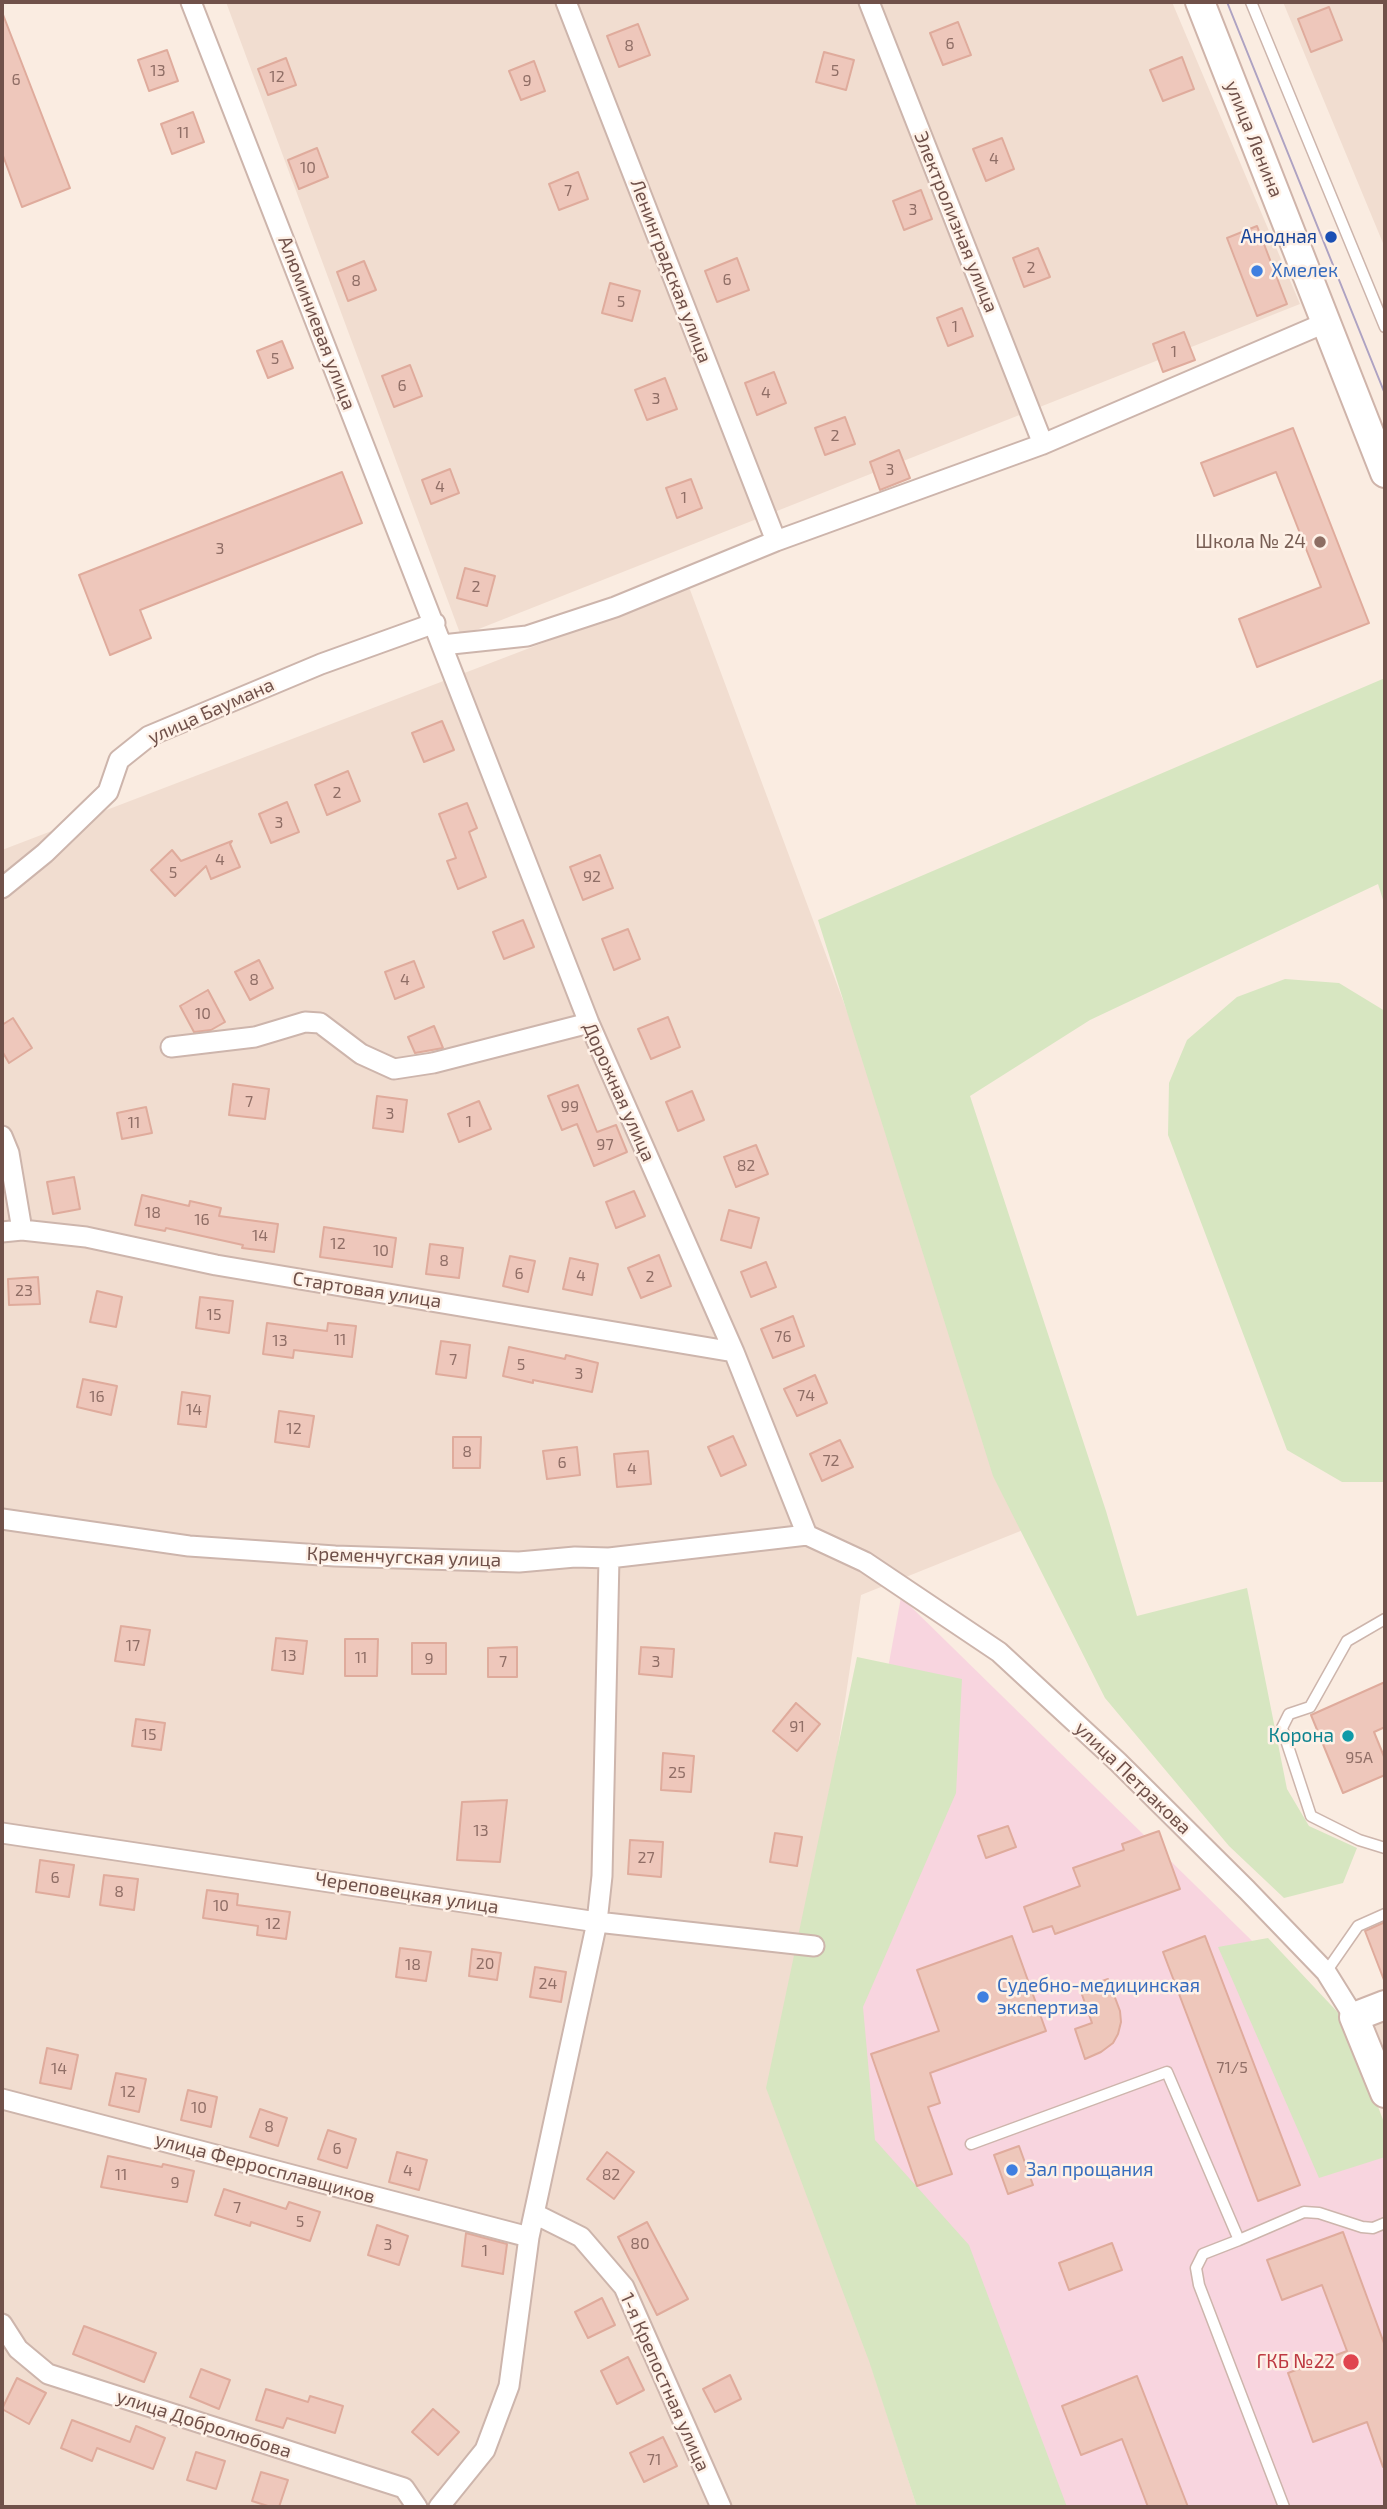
<!DOCTYPE html>
<meta charset="utf-8">
<style>
body{margin:0}
#map{position:relative;width:1387px;height:2509px;overflow:hidden;background:#faece1;font-family:"Exo 2",sans-serif}
canvas{display:block}
.frame{position:absolute;inset:0;border:4px solid #70514a;pointer-events:none}
</style>
<div id="map">
<canvas width="1387" height="2509"></canvas>
<div class="frame"></div>
</div>
<script>
const c = document.querySelector('canvas').getContext('2d');
c.lineJoin = 'round';
function fillPath(path, color) {
  c.fillStyle = color;
  c.fill(path, 'evenodd');
}
function poly(rows) {
  const path = new Path2D();
  for (const r of rows) {
    path.moveTo(r[0], r[1]);
    for (let i = 2; i < r.length; i += 2) path.lineTo(r[i], r[i + 1]);
  }
  return path;
}
function stroke(path, color, width, dash) {
  c.strokeStyle = color;
  c.lineWidth = width;
  c.lineCap = dash ? 'butt' : 'round';
  c.setLineDash(dash || []);
  c.stroke(path);
}
function write(font, color, halo, rows, align = 'center') {
  c.font = font + ' "Exo 2",sans-serif';
  c.lineWidth = 5;
  c.setLineDash([]);
  c.textBaseline = 'middle';
  c.strokeStyle = halo;
  c.fillStyle = color;
  for (const [text, x, y, turn = 0] of rows) {
    c.save();
    c.translate(x, y);
    c.rotate((+turn || 0) * Math.PI / 180);
    c.textAlign = isNaN(turn) ? turn : align;
    if (halo) c.strokeText(text, 0, 0);
    c.fillText(text, 0, 0);
    c.restore();
  }
}
const residential = poly([
 [226,2,1172,2,1300,304,461,636],
 [1283,2,1385,2,1385,248],
 [689,587,1038,1524,861,1595,785,2098,917,2507,2,2507,2,850],
 [1385,2018,1385,2063,1370,2025]
]);
const medical = poly([
 [901,1597,1341,2028,1385,2137,1385,2507,989,2507,807,2111]
]);
const green = poly([
 [1385,678,1385,906,1378,884,1090,1020,970,1096,1106,1511,1137,1616,1247,1588,1287,1789,1309,1826,1357,1848,1343,1883,1284,1898,1229,1846,1105,1698,993,1476,818,920],
 [1285,979,1339,983,1385,1011,1385,1482,1342,1482,1287,1450,1168,1135,1169,1083,1187,1040,1237,997],
 [857,1657,962,1679,956,1793,863,2007,875,2140,969,2245,1067,2507,917,2507,869,2361,766,2088],
 [1268,1938,1345,2020,1385,2125,1385,2157,1319,2178,1218,1947]
]);
const building = poly([
 [1329,7,1342,40,1311,52,1298,19,1329,7],
 [2,12,70,188,22,207,2,153,2,12],
 [958,22,971,55,943,65,930,33,958,22],
 [638,24,650,55,619,67,607,36,638,24],
 [167,50,178,81,149,91,138,60,167,50],
 [824,52,854,60,846,90,816,82,824,52],
 [1182,57,1194,89,1163,101,1150,70,1182,57],
 [286,58,296,85,268,95,258,69,286,58],
 [534,61,545,91,521,100,509,71,534,61],
 [193,112,204,142,172,154,161,124,193,112],
 [1002,138,1014,169,986,181,973,149,1002,138],
 [317,148,328,177,299,189,288,160,317,148],
 [578,172,588,199,559,210,549,184,578,172],
 [921,190,932,219,904,230,893,201,921,190],
 [1257,226,1287,304,1257,316,1227,238,1257,226],
 [1038,248,1050,277,1024,287,1013,258,1038,248],
 [737,258,749,290,717,302,705,271,737,258],
 [364,261,376,290,348,301,337,272,364,261],
 [610,283,640,291,632,321,602,313,610,283],
 [962,308,973,336,948,346,937,318,962,308],
 [1184,332,1195,360,1163,372,1153,344,1184,332],
 [282,341,293,368,268,378,257,351,282,341],
 [410,365,422,396,394,407,382,376,410,365],
 [774,372,786,403,757,415,745,383,774,372],
 [665,378,677,409,647,420,635,390,665,378],
 [845,417,855,444,825,455,815,428,845,417],
 [1293,428,1369,623,1257,667,1239,619,1321,587,1276,472,1214,496,1201,463,1293,428],
 [899,450,910,478,880,490,870,462,899,450],
 [450,469,459,493,431,504,422,480,450,469],
 [342,472,362,523,140,610,151,638,110,655,79,575,342,472],
 [691,479,702,508,677,518,666,488,691,479],
 [465,568,495,576,487,606,457,598,465,568],
 [442,721,454,750,424,762,412,733,442,721],
 [348,771,360,801,327,815,315,785,348,771],
 [287,802,299,832,271,843,259,814,287,802],
 [467,803,477,828,469,832,486,877,458,889,447,861,456,858,439,814,467,803],
 [232,841,230,844,240,867,211,879,206,866,175,896,151,870,172,850,181,861,232,841],
 [600,855,613,888,583,900,570,867,600,855],
 [523,920,534,947,504,959,493,932,523,920],
 [628,929,640,959,614,970,602,939,628,929],
 [259,960,273,988,250,1000,235,972,259,960],
 [414,961,424,987,395,999,385,972,414,961],
 [208,990,225,1022,211,1030,194,1032,180,1006,208,990],
 [668,1017,680,1047,651,1059,638,1029,668,1017],
 [13,1018,32,1048,9,1063,2,1051,2,1025,13,1018],
 [434,1026,443,1048,415,1053,408,1037,434,1026],
 [233,1084,269,1089,265,1119,229,1115,233,1084],
 [578,1085,597,1132,616,1125,627,1152,594,1166,577,1124,562,1130,548,1096,578,1085],
 [692,1091,704,1120,678,1131,666,1102,692,1091],
 [377,1096,407,1100,403,1132,373,1128,377,1096],
 [479,1101,491,1129,459,1142,448,1114,479,1101],
 [146,1107,152,1133,122,1139,117,1113,146,1107],
 [756,1145,768,1174,736,1187,724,1157,756,1145],
 [74,1177,80,1209,53,1214,47,1182,74,1177],
 [634,1191,645,1216,616,1228,606,1202,634,1191],
 [142,1195,189,1206,190,1201,221,1208,219,1216,278,1224,274,1252,242,1248,243,1245,166,1228,165,1231,135,1225,142,1195],
 [729,1210,759,1218,751,1248,721,1240,729,1210],
 [324,1227,396,1238,392,1267,320,1257,324,1227],
 [430,1244,463,1248,459,1278,426,1274,430,1244],
 [659,1255,671,1286,641,1298,628,1268,659,1255],
 [510,1256,535,1261,528,1292,503,1286,510,1256],
 [570,1258,598,1264,592,1295,563,1289,570,1258],
 [766,1262,776,1287,751,1297,741,1272,766,1262],
 [38,1277,40,1304,9,1305,8,1279,38,1277],
 [97,1291,122,1297,116,1327,90,1322,97,1291],
 [200,1297,233,1301,229,1333,196,1328,200,1297],
 [793,1316,804,1346,773,1358,761,1329,793,1316],
 [267,1323,327,1331,328,1323,356,1326,352,1357,294,1350,293,1358,263,1354,267,1323],
 [441,1341,470,1345,466,1378,436,1374,441,1341],
 [509,1347,565,1359,566,1355,598,1363,592,1392,533,1380,533,1383,503,1376,509,1347],
 [815,1375,827,1403,797,1416,784,1389,815,1375],
 [83,1379,117,1386,111,1415,77,1407,83,1379],
 [182,1392,210,1396,206,1427,178,1424,182,1392],
 [279,1411,314,1416,309,1447,275,1442,279,1411],
 [733,1436,746,1465,721,1476,708,1447,733,1436],
 [453,1437,481,1437,480,1468,453,1468,453,1437],
 [840,1440,853,1467,822,1481,810,1454,840,1440],
 [577,1447,580,1475,547,1479,543,1451,577,1447],
 [648,1451,651,1484,617,1487,614,1454,648,1451],
 [121,1626,150,1630,144,1665,115,1661,121,1626],
 [276,1638,307,1641,303,1674,272,1670,276,1638],
 [345,1639,378,1639,377,1676,345,1676,345,1639],
 [412,1643,446,1643,446,1674,412,1674,412,1643],
 [517,1647,517,1677,488,1677,488,1648,517,1647],
 [641,1647,674,1649,672,1677,639,1674,641,1647],
 [1385,1682,1385,1727,1374,1732,1385,1759,1385,1775,1343,1793,1311,1715,1385,1682],
 [796,1703,820,1724,797,1751,773,1731,796,1703],
 [136,1719,165,1723,161,1750,132,1746,136,1719],
 [663,1753,694,1756,691,1792,661,1790,663,1753],
 [507,1800,500,1862,457,1860,462,1802,507,1800],
 [1008,1826,1016,1847,986,1858,978,1836,1008,1826],
 [1159,1831,1180,1889,1055,1934,1052,1926,1033,1932,1024,1907,1080,1886,1073,1868,1124,1850,1122,1844,1159,1831],
 [775,1833,802,1837,797,1866,770,1862,775,1833],
 [630,1840,663,1842,661,1877,628,1874,630,1840],
 [40,1860,74,1865,69,1897,36,1892,40,1860],
 [104,1875,138,1879,134,1910,100,1905,104,1875],
 [207,1890,238,1894,237,1905,290,1912,286,1939,257,1935,258,1926,203,1918,207,1890],
 [1385,1922,1385,1980,1384,1980,1365,1931,1385,1922],
 [1012,1936,1046,2031,930,2073,940,2103,928,2107,952,2174,917,2186,871,2054,939,2031,917,1970,1012,1936],
 [1205,1936,1300,2185,1258,2201,1163,1952,1205,1936],
 [400,1948,431,1952,426,1981,396,1977,400,1948],
 [472,1949,501,1953,497,1980,469,1976,472,1949],
 [535,1967,566,1972,561,2002,530,1997,535,1967],
 [1108,1979,1120,2011,1121,2022,1118,2034,1113,2043,1101,2052,1085,2059,1075,2029,1092,2023,1080,1989,1108,1979],
 [47,2048,78,2055,71,2089,40,2083,47,2048],
 [116,2073,146,2079,139,2112,109,2105,116,2073],
 [188,2090,217,2097,211,2127,181,2120,188,2090],
 [260,2109,287,2118,278,2146,250,2137,260,2109],
 [328,2130,356,2139,347,2168,318,2159,328,2130],
 [1019,2146,1033,2185,1008,2194,994,2155,1019,2146],
 [397,2152,427,2160,419,2190,389,2182,397,2152],
 [607,2152,634,2172,614,2199,587,2179,607,2152],
 [108,2156,162,2167,163,2164,194,2171,187,2202,101,2187,108,2156],
 [224,2189,286,2209,289,2202,320,2212,310,2241,251,2222,250,2226,215,2215,224,2189],
 [647,2222,688,2299,657,2315,618,2237,647,2222],
 [377,2225,408,2236,399,2265,368,2255,377,2225],
 [1343,2232,1385,2346,1385,2467,1383,2467,1367,2422,1313,2442,1288,2373,1347,2351,1322,2285,1282,2300,1267,2260,1343,2232],
 [466,2233,507,2244,503,2274,462,2266,466,2233],
 [1112,2243,1122,2270,1069,2290,1059,2263,1112,2243],
 [602,2298,615,2325,588,2338,575,2312,602,2298],
 [84,2326,156,2353,144,2382,73,2354,84,2326],
 [628,2357,644,2390,617,2404,601,2371,628,2357],
 [201,2369,230,2380,219,2409,190,2397,201,2369],
 [730,2375,741,2399,715,2412,703,2389,730,2375],
 [1137,2376,1188,2507,1148,2507,1122,2439,1081,2455,1062,2406,1137,2376],
 [17,2378,46,2393,29,2424,2,2409,17,2378],
 [266,2389,308,2402,310,2396,343,2406,335,2433,287,2418,283,2428,256,2420,266,2389],
 [433,2409,459,2432,438,2455,412,2432,433,2409],
 [72,2420,130,2442,136,2426,165,2438,153,2469,97,2448,92,2461,61,2448,72,2420],
 [663,2437,677,2466,644,2482,630,2453,663,2437],
 [196,2452,225,2461,216,2489,187,2480,196,2452],
 [261,2472,288,2480,279,2507,271,2507,252,2501,261,2472]
]);
const lane = poly([
 [1251,2,1385,327],
 [1385,1619,1347,1641,1310,1707,1289,1714,1282,1728,1311,1816,1359,1840,1385,1848],
 [1326,1972,1358,1926,1385,1914],
 [971,2144,1167,2072,1239,2240,1203,2254,1196,2268,1199,2285,1284,2507],
 [1239,2240,1304,2212,1319,2213,1362,2227,1373,2228,1385,2223]
]);
const street = poly([
 [191,2,589,1023,734,1352,807,1535],
 [566,2,776,541],
 [869,2,1043,444],
 [442,645,527,636,615,607,776,541,1043,444,1327,322],
 [2,888,45,853,108,792,119,760,149,736,321,664,435,623],
 [171,1047,255,1037,305,1022,320,1023,361,1054,394,1069,433,1063,589,1023],
 [2,1136,9,1153,22,1230],
 [2,1232,22,1230,86,1237,216,1265,734,1352],
 [2,1519,189,1546,335,1556,519,1562,575,1557,609,1558,807,1535],
 [807,1535,865,1562,999,1652,1118,1762,1247,1890,1326,1972,1354,2017],
 [2,1833,597,1922,814,1946],
 [2,2099,529,2237],
 [535,2214,581,2237,624,2287,721,2507],
 [2,2324,18,2349,48,2374,404,2488,417,2507],
 [439,2507,485,2450,509,2386,529,2237,597,1922,602,1876,609,1558]
]);
const secondary = poly([
 [1200,2,1385,473],
 [1385,2005,1354,2017,1385,2093]
]);
const tram = poly([
 [1227,2,1385,394]
]);
const markers = [
 [1331,237,7,"#1a4fb4"],
 [1257,271,7,"#3f7fe0"],
 [1320,542,7,"#8d6e63"],
 [1348,1736,7,"#0f9aa8"],
 [983,1997,7,"#3f7fe0"],
 [1012,2170,7,"#3f7fe0"],
 [1351,2362,9,"#e0444e"]
];
const numberNames = [
 ["6",950,44],
 ["8",629,46],
 ["13",158,71],
 ["5",835,71],
 ["12",277,77],
 ["6",16,80],
 ["9",527,81],
 ["11",183,133],
 ["4",994,159],
 ["10",308,168],
 ["7",568,191],
 ["3",913,210],
 ["2",1031,268],
 ["6",727,280],
 ["8",356,281],
 ["5",621,302],
 ["1",955,327],
 ["1",1174,352],
 ["5",275,359],
 ["6",402,386],
 ["4",766,393],
 ["3",656,399],
 ["2",835,436],
 ["3",890,470],
 ["4",440,487],
 ["1",684,498],
 ["3",220,549],
 ["2",476,587],
 ["2",337,793],
 ["3",279,823],
 ["4",220,860],
 ["5",173,873],
 ["92",592,877],
 ["8",254,980],
 ["4",405,980],
 ["10",203,1014],
 ["7",249,1102],
 ["99",570,1107],
 ["3",390,1114],
 ["1",469,1122],
 ["11",134,1123],
 ["97",605,1145],
 ["82",746,1166],
 ["18",153,1213],
 ["16",202,1220],
 ["14",260,1236],
 ["12",338,1244],
 ["10",381,1251],
 ["8",444,1261],
 ["6",519,1274],
 ["4",581,1276],
 ["2",650,1277],
 ["23",24,1291],
 ["15",214,1315],
 ["76",783,1337],
 ["11",340,1340],
 ["13",280,1341],
 ["7",453,1360],
 ["5",521,1365],
 ["3",579,1374],
 ["74",806,1396],
 ["16",97,1397],
 ["14",194,1410],
 ["12",294,1429],
 ["8",467,1452],
 ["72",831,1461],
 ["6",562,1463],
 ["4",632,1469],
 ["17",133,1646],
 ["13",289,1656],
 ["11",361,1658],
 ["9",429,1659],
 ["7",503,1662],
 ["3",656,1662],
 ["91",797,1727],
 ["15",149,1735],
 ["95А",1359,1758],
 ["25",677,1773],
 ["13",481,1831],
 ["27",646,1858],
 ["6",55,1878],
 ["8",119,1892],
 ["10",221,1906],
 ["12",273,1924],
 ["20",485,1964],
 ["18",413,1965],
 ["24",548,1984],
 ["71/5",1232,2068],
 ["14",59,2069],
 ["12",128,2092],
 ["10",199,2108],
 ["8",269,2127],
 ["6",337,2149],
 ["4",408,2171],
 ["11",121,2175],
 ["82",611,2175],
 ["9",175,2183],
 ["7",237,2208],
 ["5",300,2222],
 ["80",640,2244],
 ["3",388,2245],
 ["1",485,2251],
 ["71",654,2460]
];
const streetNames = [
 ["улица Ленина",1254,139,68],
 ["Электролизная улица",956,222,68],
 ["Ленинградская улица",671,271,69],
 ["Алюминиевая улица",317,323,69],
 ["улица Баумана",211,711,-24],
 ["Дорожная улица",619,1092,66],
 ["Стартовая улица",367,1290,9],
 ["Кременчугская улица",404,1557,2],
 ["улица Петракова",1133,1778,44],
 ["Череповецкая улица",407,1893,9],
 ["улица Ферросплавщиков",265,2168,15],
 ["1-я Крепостная улица",665,2382,66],
 ["улица Добролюбова",204,2424,18]
];
const transitNames = [
 ["Анодная",1317,237]
];
const shopNames = [
 ["Хмелек",1271,271],
 ["Судебно-медицинская",997,1986],
 ["экспертиза",997,2008],
 ["Зал прощания",1026,2170]
];
const educationNames = [
 ["Школа № 24",1306,542]
];
const cultureNames = [
 ["Корона",1334,1736]
];
const healthNames = [
 ["ГКБ №22",1335,2362]
];
fillPath(residential, '#f1ddd0');
fillPath(medical, '#f8d5df');
fillPath(green, '#d7e6c1');
fillPath(building, '#eec7bb');
stroke(building, '#dfab9c', 2);
stroke(lane, '#cdb5ac', 13);
stroke(street, '#cdb5ac', 23);
stroke(secondary, '#cfb4aa', 32);
stroke(lane, '#fff', 10);
stroke(street, '#fff', 19);
stroke(secondary, '#fff', 28);
stroke(tram, '#aea2c2', 2);
for (const [x, y, r, color] of markers) {
  const dot = new Path2D();
  dot.arc(x, y, r, 0, 2 * Math.PI);
  c.fillStyle = color;
  c.fill(dot);
  stroke(dot, '#fef1e7', 2.5);
}
write('16px', '#906e66', null, numberNames);
write('19px', '#70514a', '#fef1e7', streetNames);
write('19px', '#164399', '#fef1e7', transitNames, 'right');
write('19px', '#366cbe', '#fef1e7', shopNames, 'left');
write('19px', '#785e54', '#fef1e7', educationNames, 'right');
write('19px', '#0d838f', '#fef1e7', cultureNames, 'right');
write('19px', '#be3a42', '#fef1e7', healthNames, 'right');
</script>
